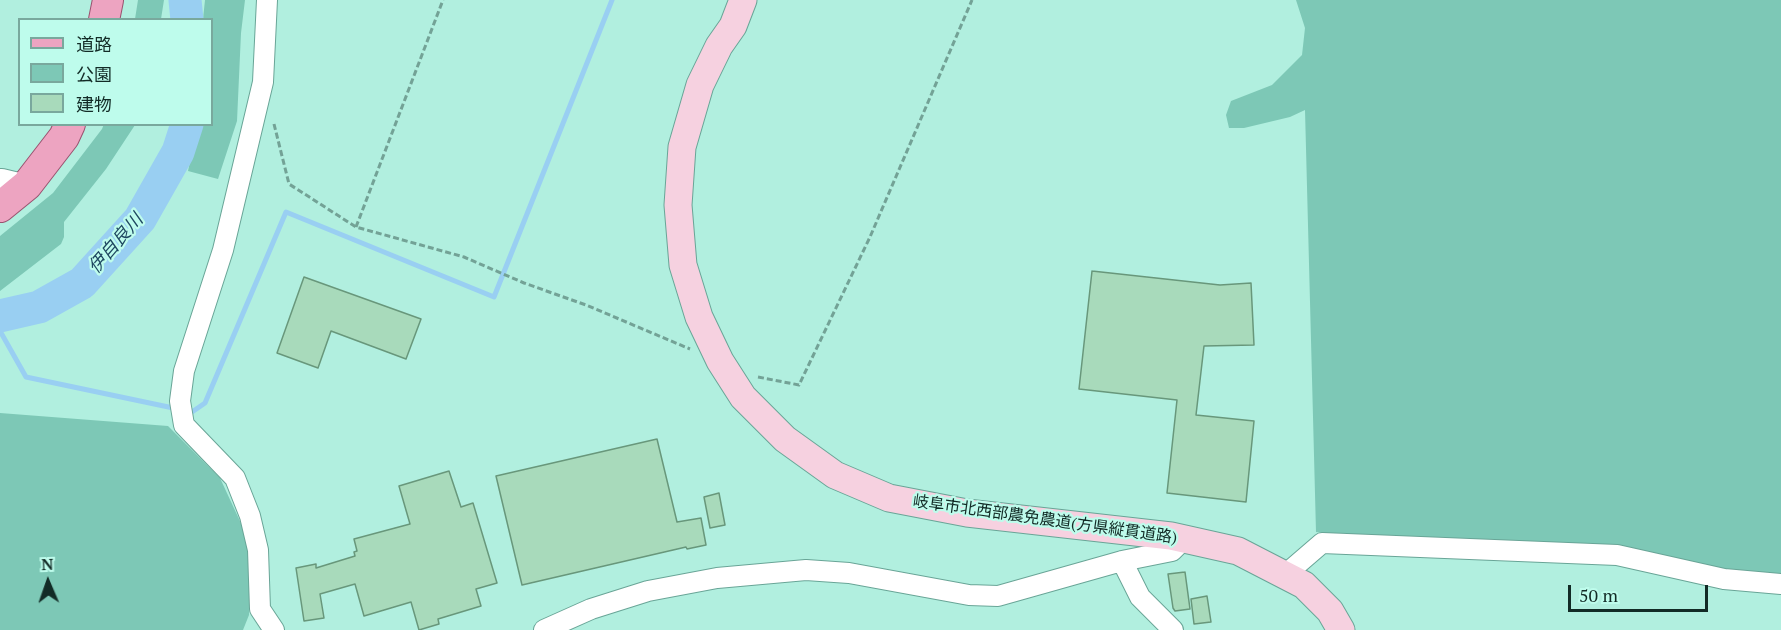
<!DOCTYPE html>
<meta charset="utf-8">
<style>
body{margin:0}
#map{position:relative;width:1781px;height:630px;overflow:hidden;background:#b1efdf;font-family:"PT Serif","Noto Sans JP",serif}
canvas{display:block}
.legend{position:absolute;left:18px;top:18px;width:195px;height:108px;box-sizing:border-box;background:#befcec;border:2px solid #79a89d;margin:0;padding:8px 10px;list-style:none;font-size:18px;color:#122b26}
.legend li{display:flex;align-items:center;gap:12px;height:30px}
.legend b{width:30px;border:2px solid #79a89d}
.north{position:absolute;left:18px;top:552px;width:60px;height:60px;-webkit-text-stroke:4px #befcec;paint-order:stroke;rotate:358deg;font-size:16px;font-weight:700;line-height:24px;text-align:center;color:#122b26}
.north::after{content:'';display:block;margin:auto;width:21px;height:27px;background:#122b26;clip-path:polygon(50% 0,100% 100%,50% 72%,0 100%)}
.scale{position:absolute;left:1568px;top:585px;width:140px;height:27px;box-sizing:border-box;border:3px solid #122b26;border-top:0;padding-left:8px;font-size:18px;line-height:21px;white-space:nowrap;color:#122b26;-webkit-text-stroke:4px #befcec;paint-order:stroke}
</style>
<div id="map">
<canvas width="1781" height="630"></canvas>
<ul class="legend">
<li><b style="height:8px;background:#eda4c1"></b>道路</li>
<li><b style="height:16px;background:#7dc8b6"></b>公園</li>
<li><b style="height:16px;background:#a8dabb"></b>建物</li>
</ul>
<div class="north">N</div>
<div class="scale">50 m</div>
</div>
<script>
const c = document.querySelector('canvas').getContext('2d');
c.lineJoin = 'round';
function fillPath(path, color) {
  c.fillStyle = color;
  c.fill(path, 'evenodd');
}
function poly(rows) {
  const path = new Path2D();
  for (const r of rows) {
    path.moveTo(r[0], r[1]);
    for (let i = 2; i < r.length; i += 2) path.lineTo(r[i], r[i + 1]);
  }
  return path;
}
function stroke(path, color, width, dash) {
  c.strokeStyle = color;
  c.lineWidth = width;
  c.lineCap = dash ? 'butt' : 'round';
  c.setLineDash(dash || []);
  c.stroke(path);
}
function write(font, color, halo, rows, align = 'center') {
  c.font = font + ' "PT Serif","Noto Sans JP",serif';
  c.lineWidth = 4.5;
  c.setLineDash([]);
  c.textBaseline = 'middle';
  c.strokeStyle = halo;
  c.fillStyle = color;
  for (const [text, x, y, turn = 0] of rows) {
    c.save();
    c.translate(x, y);
    c.rotate((+turn || 0) * Math.PI / 180);
    c.textAlign = isNaN(turn) ? turn : align;
    if (halo) c.strokeText(text, 0, 0);
    c.fillText(text, 0, 0);
    c.restore();
  }
}
const green = poly([
 [138,0,164,0,161,19,135,19],
 [205,0,245,0,241,33,237,121,218,179,188,171,198,125,212,124,212,20,203,19],
 [1296,0,1781,0,1781,577,1316,532,1305,110,1290,117,1244,128,1229,128,1226,115,1231,101,1272,85,1302,55,1305,28],
 [104,124,135,125,106,169,64,222,64,237,61,244,0,291,0,236,53,193,102,129],
 [0,413,168,426,220,478,251,545,249,615,243,630,0,630]
]);
const stream = poly([
 [0,331,26,377,178,409],
 [187,411,192,412,205,403,286,212,494,297,612,0]
]);
const river = poly([
 [185,0,187,20],
 [0,316,39,307,82,283,140,219,178,152,187,124]
]);
const building = poly([
 [1092,271,1220,285,1251,283,1254,345,1204,346,1196,415,1254,421,1246,502,1167,493,1177,400,1079,389,1092,271],
 [304,277,421,319,406,359,331,331,318,368,277,353,304,277],
 [657,439,677,522,701,518,706,545,687,549,686,547,522,585,496,476,657,439],
 [449,471,461,507,473,503,497,583,476,589,481,606,438,619,439,624,419,630,411,602,364,616,355,584,320,594,324,618,304,621,296,568,316,564,316,568,355,556,354,552,357,551,354,539,410,524,399,486,449,471],
 [719,493,725,525,710,528,704,497,719,493],
 [1185,572,1190,609,1175,611,1173,608,1168,574,1185,572],
 [1207,596,1211,622,1194,624,1191,599,1207,596]
]);
const path = poly([
 [274,124,289,184,356,227,464,257,524,283,586,305,690,349],
 [356,227,443,0],
 [758,377,799,385,870,237,972,0]
]);
const street = poly([
 [267,0,263,82,223,250,184,371,180,401,184,425,235,478,250,516,258,550,260,609,274,630],
 [0,181,2,179,27,185],
 [1122,561,1140,597,1173,630],
 [1286,574,1322,543,1617,555,1724,579,1781,584],
 [544,630,591,609,648,591,717,578,806,570,849,573,969,595,998,596,1122,561,1172,551,1184,539]
]);
const secondary = poly([
 [743,0,733,26,719,46,700,85,682,147,678,205,683,265,699,317,720,361,743,397,785,439,835,475,889,498,967,513,1171,536,1238,551,1304,585,1330,611,1341,630]
]);
const primary = poly([
 [104,20,108,0],
 [0,207,27,185,64,137,70,124]
]);
const streetNames = [
 ["岐阜市北西部農免農道(方県縦貫道路)",1045,520,8]
];
const waterNames = [
 ["伊自良川",116,244,-49]
];
fillPath(green, '#7dc8b6');
stroke(stream, '#99cff2', 5);
stroke(river, '#99cff2', 33);
fillPath(building, '#a8dabb');
stroke(building, '#68977b', 1.5);
stroke(street, '#69a597', 22);
stroke(secondary, '#69a597', 29);
stroke(primary, '#99526f', 32);
stroke(path, '#73a296', 3, [6, 3]);
stroke(street, '#fff', 20);
stroke(secondary, '#f6d1e0', 27);
stroke(primary, '#eda4c1', 30);
write('16px', '#122b26', '#befcec', streetNames);
write('italic 18px', '#1f4861', '#befcec', waterNames);
</script>
